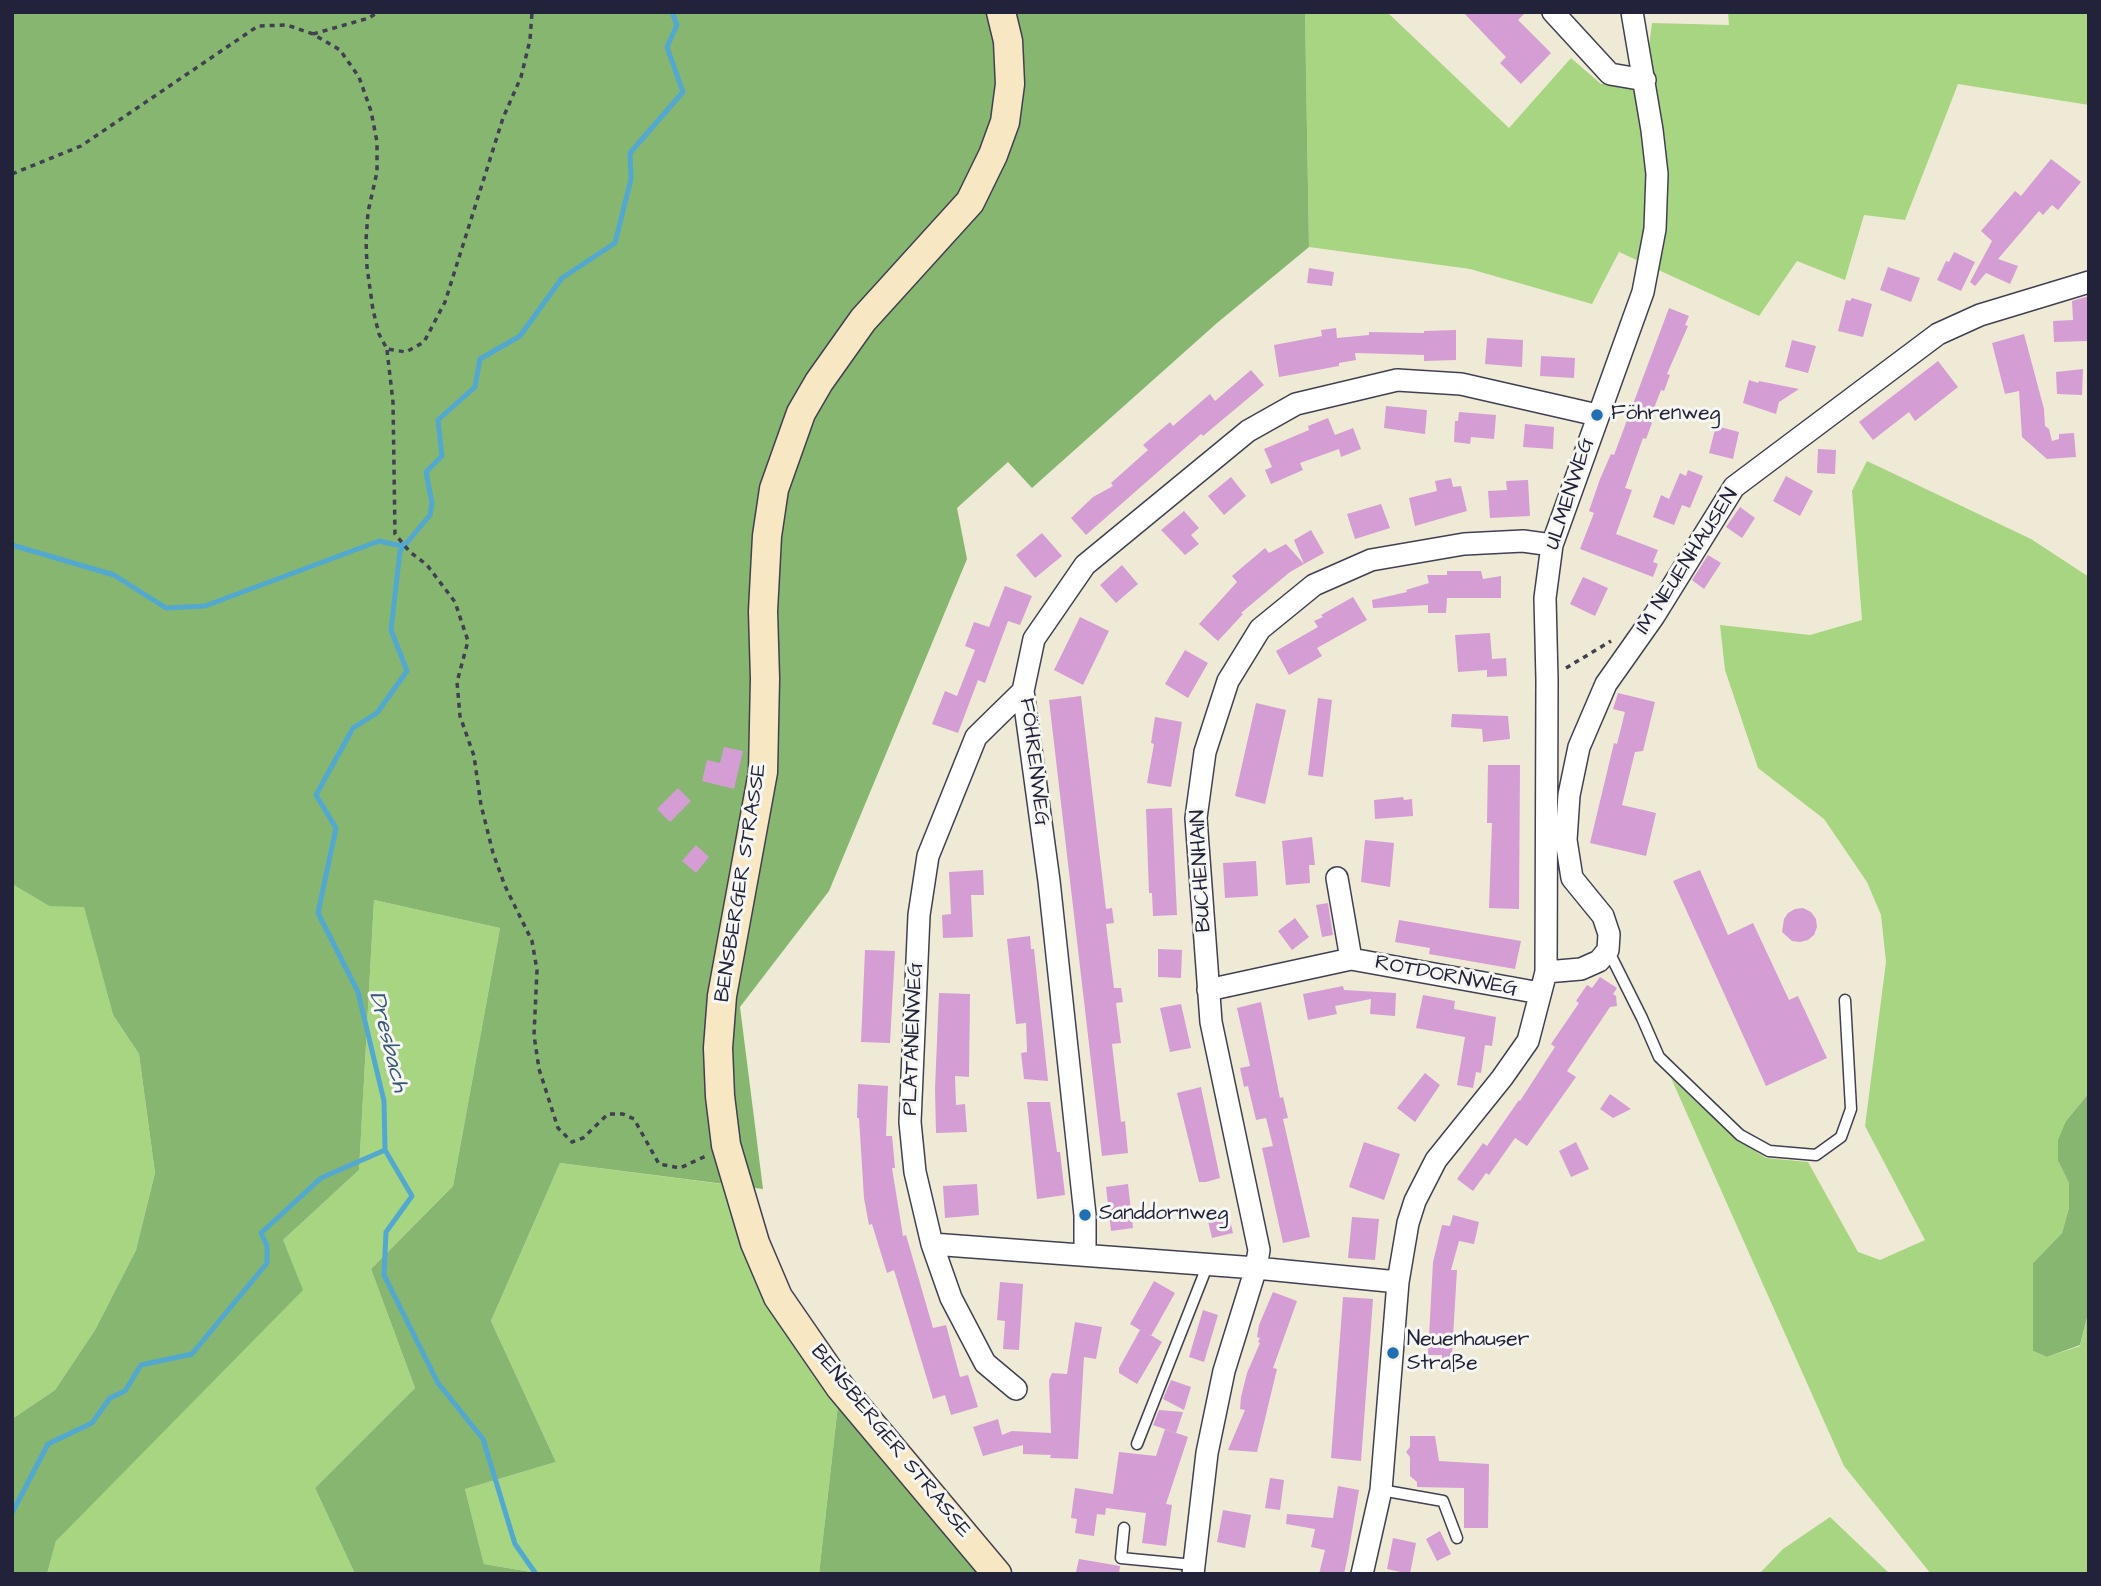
<!DOCTYPE html>
<meta charset="utf-8">
<style>
body{margin:0}
#map{position:relative;width:2101px;height:1586px;overflow:hidden;background:#efead5;font-family:"Architects Daughter",sans-serif}
canvas{display:block}
.frame{position:absolute;inset:0;border:14px solid #22223b;pointer-events:none}
</style>
<div id="map">
<canvas width="2101" height="1586"></canvas>
<div class="frame"></div>
</div>
<script>
const c = document.querySelector('canvas').getContext('2d');
c.lineJoin = 'round';
function fillPath(path, color) {
  c.fillStyle = color;
  c.fill(path, 'evenodd');
}
function poly(rows) {
  const path = new Path2D();
  for (const r of rows) {
    path.moveTo(r[0], r[1]);
    for (let i = 2; i < r.length; i += 2) path.lineTo(r[i], r[i + 1]);
  }
  return path;
}
function stroke(path, color, width, dash) {
  c.strokeStyle = color;
  c.lineWidth = width;
  c.lineCap = dash ? 'butt' : 'round';
  c.setLineDash(dash || []);
  c.stroke(path);
}
function write(font, color, halo, rows, align = 'center') {
  c.font = font + ' "Architects Daughter",sans-serif';
  c.lineWidth = 6;
  c.setLineDash([]);
  c.textBaseline = 'middle';
  c.strokeStyle = halo;
  c.fillStyle = color;
  for (const [text, x, y, turn = 0] of rows) {
    c.save();
    c.translate(x, y);
    c.rotate((+turn || 0) * Math.PI / 180);
    c.textAlign = isNaN(turn) ? turn : align;
    if (halo) c.strokeText(text, 0, 0);
    c.fillText(text, 0, 0);
    c.restore();
  }
}
const green = poly([
 [1305,12,1387,12,1509,128,1571,58,1601,84,1645,79,1652,23,1729,25,1728,12,2089,12,2089,105,1958,84,1905,220,1864,215,1845,280,1797,261,1759,316,1619,252,1592,304,1470,269,1309,247],
 [1867,461,2031,539,2089,577,2089,1093,2066,1121,2058,1161,2069,1183,2069,1208,2062,1233,2033,1263,2033,1351,2047,1357,2080,1346,2089,1310,2089,1574,1931,1574,1844,1466,1671,1078,1735,1138,1766,1158,1808,1162,1858,1252,1880,1260,1925,1240,1865,1126,1886,962,1881,915,1867,882,1824,819,1758,768,1725,670,1720,625,1810,635,1862,620,1852,491],
 [12,884,49,906,84,906,113,1015,139,1054,155,1173,136,1250,95,1330,55,1390,12,1419],
 [374,900,500,928,453,1186,371,1269,415,1388,315,1488,355,1574,47,1574,56,1541,283,1240,359,1170],
 [560,1163,737,1186,755,1243,840,1387,819,1574,543,1574,484,1564,465,1489,556,1462,491,1321],
 [1830,1517,1890,1574,1759,1574,1783,1549]
]);
const forest = poly([
 [12,12,1305,12,1309,247,1217,323,1032,488,1008,462,957,508,967,559,829,891,740,1007,763,1189,560,1163,491,1321,556,1462,465,1489,484,1564,543,1574,355,1574,315,1488,415,1388,371,1269,453,1186,500,928,374,900,359,1170,283,1240,303,1290,56,1541,47,1574,12,1574,12,1419,55,1390,95,1330,136,1250,155,1173,139,1054,113,1015,84,907,49,906,12,884],
 [2089,1093,2089,1310,2080,1345,2047,1357,2033,1351,2033,1263,2062,1233,2069,1208,2069,1183,2058,1161,2058,1140,2066,1121],
 [840,1387,997,1574,819,1574]
]);
const stream = poly([
 [12,545,114,575,166,608,205,606,379,541,397,545,406,544],
 [12,1513,48,1444,92,1423,110,1398,125,1391,141,1365,192,1354,267,1263,267,1246,261,1233,321,1178,385,1150],
 [536,1574,515,1544,483,1439,438,1383,384,1275,386,1232,412,1196,385,1150,384,1101,358,992,318,913,336,828,316,795,353,728,377,713,407,671,391,630,400,551,430,515,432,503,426,472,442,456,438,420,475,387,480,359,520,336,562,278,615,243,631,179,630,153,683,92,667,47,677,25,672,12]
]);
const building = poly([
 [1463,12,1526,12,1518,20,1551,53,1521,84,1500,63,1506,57],
 [2051,159,2081,182,2058,210,2052,205,2043,215,2039,211,1998,259,2018,266,2010,284,1986,273,1975,286,1970,282,1992,241,1981,231,2015,191,2021,196],
 [1954,252,1975,262,1961,291,1937,280,1946,261,1949,262],
 [1888,267,1920,278,1911,302,1880,290],
 [1309,268,1334,272,1332,286,1307,283],
 [2089,296,2089,341,2054,342,2053,321,2073,320,2072,301],
 [1852,298,1872,304,1863,337,1838,331,1846,300,1850,301],
 [1669,308,1689,316,1685,325,1688,326,1667,374,1670,375,1664,391,1661,390,1649,421,1652,423,1646,439,1643,438,1625,488,1632,490,1616,534,1658,550,1653,562,1658,564,1653,577,1580,549,1594,513,1589,511,1600,479,1611,454,1614,455],
 [1336,328,1337,338,1369,335,1369,332,1424,333,1424,331,1456,330,1456,360,1424,361,1424,355,1355,353,1356,360,1339,363,1339,366,1279,377,1274,345,1322,336,1321,330],
 [2024,334,2044,409,2045,426,2049,429,2052,441,2059,439,2059,434,2074,433,2076,457,2047,459,2022,437,2019,391,2005,394,1992,343],
 [1487,338,1523,340,1522,367,1485,364],
 [1792,340,1816,346,1808,373,1785,367],
 [1541,356,1575,358,1574,378,1540,376],
 [1938,361,1958,387,1915,421,1909,412,1873,440,1859,422],
 [2083,369,2082,395,2057,394,2056,372],
 [1251,370,1264,385,1203,436,1201,434,1086,535,1071,518,1093,497,1113,486,1111,483,1148,450,1143,445,1170,422,1173,426,1210,394,1215,401],
 [1749,380,1758,383,1759,381,1799,389,1779,402,1776,414,1743,403],
 [1386,406,1427,410,1425,434,1384,428],
 [1459,412,1496,415,1494,439,1471,437,1470,444,1454,442,1455,421,1458,421],
 [1328,418,1335,435,1353,428,1361,449,1341,457,1339,449,1300,463,1303,470,1271,484,1265,470,1272,467,1264,449,1309,430,1308,426],
 [1525,424,1554,427,1553,449,1523,447],
 [1716,426,1739,432,1733,459,1709,453],
 [1818,449,1836,450,1835,474,1817,473],
 [1688,470,1703,476,1690,508,1682,505,1674,525,1653,517,1661,495,1669,499,1680,473,1686,476],
 [1786,476,1813,491,1800,516,1773,501],
 [1231,477,1246,496,1224,515,1208,496],
 [1451,478,1453,487,1461,486,1467,511,1415,526,1409,498,1437,491,1435,481],
 [1528,480,1530,516,1490,518,1488,491,1507,490,1506,481],
 [1381,504,1390,528,1355,539,1347,514],
 [1740,507,1755,518,1742,538,1726,527],
 [1184,511,1199,528,1191,535,1199,544,1185,555,1161,530],
 [1311,530,1324,553,1304,564,1294,540],
 [1042,533,1062,556,1035,578,1016,555],
 [1286,544,1304,564,1290,572,1241,613,1243,614,1218,641,1199,624,1237,582,1232,576,1265,548,1269,553],
 [1708,555,1721,563,1704,589,1692,580],
 [1122,565,1138,584,1116,603,1100,585],
 [1447,571,1481,571,1483,579,1501,576,1501,598,1447,598,1446,613,1428,613,1428,605,1373,608,1372,600,1407,592,1406,590,1429,583,1427,575,1447,575],
 [1583,577,1608,588,1595,616,1570,604],
 [1005,586,1032,596,1020,625,1008,621,985,683,978,680,958,733,932,724,945,691,957,696,975,650,965,646,974,622,989,627],
 [1353,597,1367,620,1317,648,1322,656,1289,675,1276,651,1318,627,1314,621,1323,617,1321,615],
 [1080,617,1109,631,1083,685,1054,670],
 [1490,633,1492,659,1506,658,1507,676,1487,677,1487,670,1458,672,1455,635],
 [1185,650,1208,663,1188,698,1165,684],
 [1618,693,1655,702,1643,751,1635,752,1622,805,1656,813,1646,856,1590,843,1614,743,1617,744,1625,712,1613,709],
 [1081,696,1106,909,1112,908,1114,923,1106,924,1114,988,1121,988,1123,1002,1116,1003,1121,1043,1112,1044,1121,1122,1125,1121,1128,1153,1102,1156,1049,700],
 [1318,698,1332,700,1323,777,1308,775],
 [1256,703,1286,710,1265,804,1235,796],
 [1452,714,1508,716,1510,739,1483,742,1482,729,1451,727],
 [1155,717,1182,722,1171,787,1147,783,1154,744,1151,743],
 [724,747,743,751,734,789,702,781,707,760,720,763],
 [1488,765,1520,765,1519,909,1489,908,1492,823,1487,823],
 [678,788,691,801,670,822,657,809],
 [1403,797,1404,800,1412,799,1413,816,1375,819,1374,800],
 [1172,808,1177,915,1153,916,1152,893,1149,893,1146,809],
 [1312,837,1315,865,1309,865,1310,883,1286,885,1282,841],
 [1365,840,1394,843,1390,887,1361,882],
 [696,845,709,857,696,873,682,861],
 [1256,861,1258,896,1225,898,1223,863],
 [983,870,984,895,971,895,973,937,943,938,942,915,951,914,949,872],
 [1700,870,1728,935,1753,923,1789,1000,1798,996,1827,1058,1766,1086,1673,881],
 [1328,903,1333,935,1322,937,1316,905],
 [1803,908,1811,912,1816,919,1817,927,1814,935,1808,940,1800,942,1792,941,1782,932,1784,919,1788,913,1795,909],
 [1295,918,1309,937,1292,950,1278,931],
 [1399,920,1521,941,1515,969,1429,954,1430,948,1395,942],
 [1030,936,1031,949,1034,949,1048,1081,1024,1079,1021,1053,1027,1052,1026,1023,1016,1024,1007,939],
 [1158,949,1182,950,1181,978,1158,977],
 [865,950,895,951,890,1043,861,1042],
 [1600,977,1617,988,1613,994,1616,996,1617,1006,1610,1007,1567,1071,1576,1077,1527,1146,1515,1138,1489,1175,1486,1173,1473,1191,1457,1179,1483,1143,1487,1146,1519,1100,1520,1101,1555,1047,1551,1044,1579,1003,1576,1001,1587,985,1592,988],
 [1343,986,1344,990,1396,993,1395,1016,1370,1014,1371,999,1335,1006,1337,1014,1308,1020,1303,994],
 [939,993,970,994,969,1077,955,1076,956,1105,965,1104,967,1132,936,1133,935,1089],
 [1423,995,1455,1001,1454,1009,1496,1017,1492,1046,1485,1045,1481,1073,1476,1072,1473,1088,1457,1085,1465,1037,1416,1028],
 [1261,1002,1280,1098,1283,1097,1288,1118,1283,1119,1310,1237,1283,1243,1262,1148,1273,1146,1266,1118,1256,1120,1248,1086,1244,1087,1240,1068,1250,1066,1237,1008],
 [1181,1004,1191,1048,1170,1052,1160,1008],
 [1425,1073,1440,1085,1415,1122,1397,1108],
 [858,1084,888,1086,886,1136,892,1136,895,1168,892,1168,903,1236,906,1235,933,1328,946,1325,960,1377,968,1375,978,1407,951,1415,945,1395,933,1399,894,1270,887,1273,872,1224,869,1225,864,1198,859,1118,857,1118],
 [1201,1087,1220,1178,1206,1182,1199,1182,1177,1093],
 [1610,1094,1631,1109,1613,1118,1600,1109],
 [1027,1102,1050,1102,1057,1152,1060,1152,1065,1195,1037,1199],
 [1364,1142,1400,1154,1384,1200,1349,1187],
 [1576,1142,1589,1169,1571,1177,1559,1151],
 [977,1184,979,1215,945,1218,943,1186],
 [1128,1184,1133,1228,1111,1231,1106,1187],
 [1228,1212,1233,1233,1212,1238,1207,1217],
 [1453,1215,1479,1222,1474,1244,1459,1241,1451,1270,1457,1270,1452,1354,1463,1355,1463,1369,1442,1369,1442,1355,1428,1355,1433,1262,1442,1225,1450,1226],
 [1352,1217,1379,1219,1375,1260,1348,1258],
 [1154,1281,1175,1293,1151,1336,1149,1334,1162,1342,1137,1384,1119,1373,1119,1368,1140,1330,1130,1324],
 [1000,1282,1023,1284,1019,1350,1003,1349,1005,1321,997,1320],
 [1273,1292,1297,1301,1273,1368,1277,1369,1257,1452,1228,1450,1245,1410,1240,1409,1241,1397,1247,1373,1260,1343,1258,1342,1260,1338,1257,1337,1259,1325],
 [1343,1297,1373,1299,1361,1461,1331,1458],
 [1203,1310,1218,1315,1204,1362,1189,1357],
 [1075,1322,1102,1327,1096,1359,1084,1357,1078,1459,1050,1458,1051,1455,1023,1454,1023,1445,983,1456,973,1427,998,1419,1002,1435,1012,1431,1051,1433,1049,1380,1052,1373,1067,1374],
 [1171,1380,1191,1387,1184,1410,1163,1399],
 [1159,1410,1183,1412,1176,1433,1153,1425],
 [1165,1429,1188,1437,1166,1504,1172,1505,1166,1546,1142,1543,1146,1513,1106,1508,1105,1515,1097,1514,1094,1536,1075,1533,1077,1519,1071,1518,1075,1488,1113,1494,1119,1452,1156,1456],
 [1410,1436,1435,1436,1439,1461,1489,1464,1488,1528,1464,1528,1464,1488,1417,1487,1417,1482,1410,1476,1410,1457,1406,1452,1410,1447],
 [1270,1478,1284,1480,1280,1510,1265,1508],
 [1338,1486,1359,1490,1348,1555,1344,1574,1319,1574,1325,1550,1311,1547,1315,1529,1286,1524,1287,1514,1333,1518],
 [1223,1510,1251,1515,1245,1548,1217,1542],
 [1440,1531,1451,1554,1437,1561,1426,1539],
 [1393,1538,1416,1543,1410,1574,1387,1569],
 [1079,1559,1120,1566,1119,1574,1076,1572]
]);
const path = poly([
 [313,34,369,18,378,12],
 [12,174,81,146,258,26,287,25,313,34,340,50,359,77,371,111,377,142,377,172,368,212,366,240,367,267,373,310,379,334,387,349,406,352,424,342,445,302,503,118,521,77,530,40,532,12],
 [387,350,393,402,395,534,410,552,427,565,455,602,468,641,457,682,460,716,474,756,481,805,493,853,505,886,532,941,537,970,534,1035,539,1069,558,1128,572,1142,583,1138,608,1114,623,1114,634,1119,659,1164,680,1168,706,1156],
 [1566,668,1611,641]
]);
const lane = poly([
 [1608,950,1642,1018,1659,1057,1740,1135,1769,1151,1816,1155,1841,1137,1851,1109,1845,1000],
 [1137,1444,1208,1264],
 [1381,1490,1443,1501,1457,1538],
 [1124,1528,1121,1558,1194,1565]
]);
const street = poly([
 [1553,12,1610,74,1645,80],
 [1337,878,1351,959],
 [1546,972,1581,969,1599,961,1608,950,1609,934,1603,916,1572,878,1566,840,1569,795,1579,747,1606,684,1654,616,1734,487,1938,334,1980,315,2089,282],
 [1208,990,1351,959,1540,993],
 [932,1244,1256,1268,1398,1282],
 [1085,1255,1085,1215,1049,881,1023,691,1034,639,1085,565,1248,431,1296,404,1397,380,1461,384,1597,415],
 [1016,1389,985,1363,951,1298,932,1244,915,1172,910,1122,919,915,928,856,976,737,1023,691],
 [1193,1574,1207,1453,1224,1371,1256,1268,1259,1250,1211,1022,1196,818,1205,752,1228,681,1260,629,1314,585,1371,560,1464,544,1523,541,1552,545],
 [1362,1574,1381,1490,1398,1282,1408,1223,1415,1201,1436,1160,1502,1078,1528,1041,1546,972,1547,680,1545,598,1552,545,1643,292,1655,229,1657,174,1652,130,1632,12]
]);
const secondary = poly([
 [997,1574,840,1387,778,1297,755,1243,726,1145,720,1096,718,1048,722,996,763,772,765,679,763,611,767,536,774,489,801,413,819,382,863,320,970,202,993,155,1005,122,1010,84,1008,41,1001,12]
]);
const markers = [
 [1597,415,7,"#1f6fb2"],
 [1085,1215,7,"#1f6fb2"],
 [1393,1353,7,"#1f6fb2"]
];
const poiNames = [
 ["Föhrenweg",1611,415],
 ["Sanddornweg",1099,1215],
 ["Neuenhauser",1407,1341],
 ["Straße",1407,1365]
];
const streetNames = [
 ["ULMENWEG",1571,494,-72],
 ["IM NEUENHAUSEN",1688,562,-57],
 ["FÖHRENWEG",1033,762,83],
 ["BUCHENHAIN",1202,871,-93],
 ["BENSBERGER STRASSE",742,883,-81],
 ["ROTDORNWEG",1446,977,11],
 ["PLATANENWEG",914,1039,-88],
 ["BENSBERGER STRASSE",890,1442,51]
];
const waterNames = [
 ["Dresbach",387,1042,76]
];
fillPath(green, '#a8d582');
fillPath(forest, '#86b670');
stroke(stream, '#53a8cf', 5);
fillPath(building, '#d49dd4');
stroke(lane, '#414052', 13);
stroke(street, '#414052', 24);
stroke(secondary, '#414052', 31);
stroke(path, '#414052', 3.5, [5, 5]);
stroke(lane, '#fff', 10);
stroke(street, '#fff', 21);
stroke(secondary, '#f7e8c3', 28);
for (const [x, y, r, color] of markers) {
  const dot = new Path2D();
  dot.arc(x, y, r, 0, 2 * Math.PI);
  c.fillStyle = color;
  c.fill(dot);
  stroke(dot, '#f6f6f2', 2.5);
}
write('21px', '#22223b', '#f6f6f2', poiNames, 'left');
write('21px', '#22223b', '#f6f6f2', streetNames);
write('italic 23px', '#365876', '#f6f6f2', waterNames);
</script>
